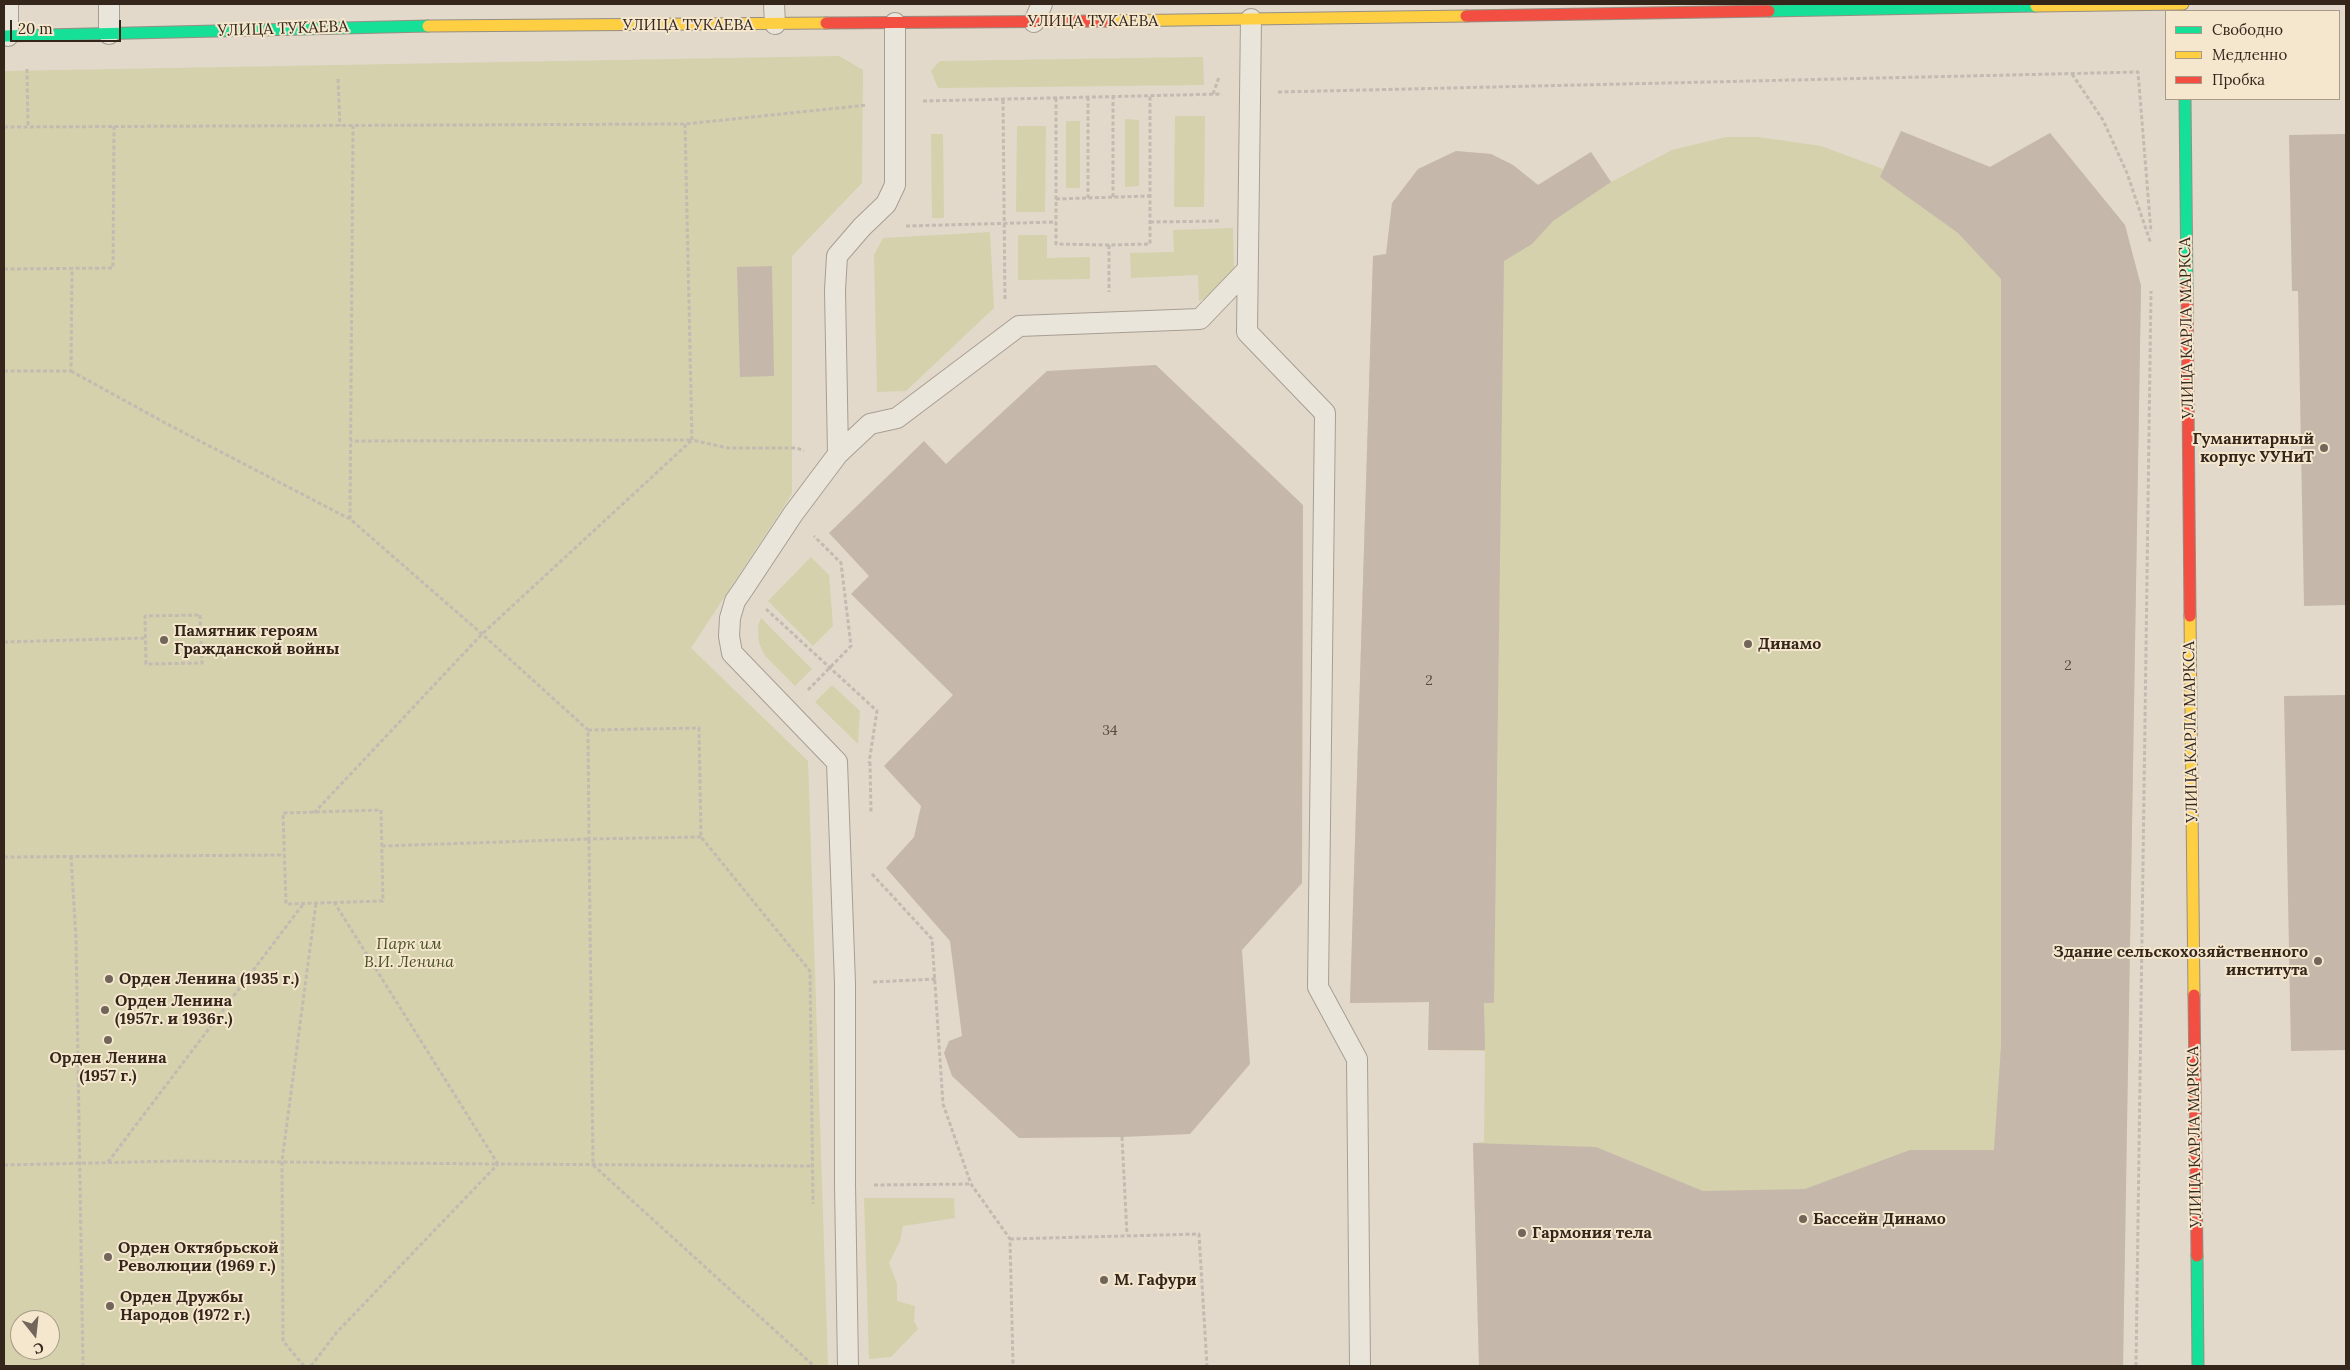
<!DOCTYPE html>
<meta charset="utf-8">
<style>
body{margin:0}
#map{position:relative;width:2350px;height:1370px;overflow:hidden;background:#e2d9ca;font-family:Lora,serif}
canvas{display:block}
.frame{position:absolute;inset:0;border:5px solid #35261c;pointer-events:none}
.legend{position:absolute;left:2165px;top:10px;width:175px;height:90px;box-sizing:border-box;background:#f5e7ce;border:1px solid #a89a87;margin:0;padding:6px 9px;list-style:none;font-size:15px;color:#35261c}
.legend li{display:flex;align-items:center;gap:10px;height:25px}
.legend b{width:25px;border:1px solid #a89a87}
.north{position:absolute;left:10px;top:1310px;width:50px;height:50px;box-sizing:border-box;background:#f5e7ce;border:1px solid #a89a87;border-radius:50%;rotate:164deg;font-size:14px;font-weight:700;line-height:20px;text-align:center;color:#35261c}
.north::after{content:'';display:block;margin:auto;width:18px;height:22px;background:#726559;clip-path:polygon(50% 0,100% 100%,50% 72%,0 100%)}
.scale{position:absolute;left:10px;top:20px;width:111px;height:22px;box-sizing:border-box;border:2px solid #35261c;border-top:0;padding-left:6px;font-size:15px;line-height:18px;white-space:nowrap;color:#35261c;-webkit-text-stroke:4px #f5e7ce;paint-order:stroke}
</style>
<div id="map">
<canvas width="2350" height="1370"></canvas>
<div class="frame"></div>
<ul class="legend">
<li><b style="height:6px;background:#16e098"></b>Свободно</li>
<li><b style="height:6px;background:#ffcf43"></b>Медленно</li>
<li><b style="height:6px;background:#f24e42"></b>Пробка</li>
</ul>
<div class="north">С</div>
<div class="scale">20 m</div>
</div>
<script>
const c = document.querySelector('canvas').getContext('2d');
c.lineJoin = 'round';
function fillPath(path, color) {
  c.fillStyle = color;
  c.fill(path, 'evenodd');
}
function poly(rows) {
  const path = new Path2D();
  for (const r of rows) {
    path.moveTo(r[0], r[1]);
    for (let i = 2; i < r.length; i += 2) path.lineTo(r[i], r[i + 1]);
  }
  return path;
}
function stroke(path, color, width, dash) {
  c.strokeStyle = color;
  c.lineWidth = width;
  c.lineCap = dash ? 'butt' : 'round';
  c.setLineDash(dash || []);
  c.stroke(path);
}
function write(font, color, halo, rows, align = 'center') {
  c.font = font + ' Lora,serif';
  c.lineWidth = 4;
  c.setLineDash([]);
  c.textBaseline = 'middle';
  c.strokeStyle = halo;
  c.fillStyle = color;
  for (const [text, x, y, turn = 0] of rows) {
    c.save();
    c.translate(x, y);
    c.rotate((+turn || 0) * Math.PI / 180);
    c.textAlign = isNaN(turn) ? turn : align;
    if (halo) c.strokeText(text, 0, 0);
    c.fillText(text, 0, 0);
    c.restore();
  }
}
const green = poly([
 [839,56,863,70,862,183,792,256,792,494,691,648,808,761,828,1366,4,1366,4,71],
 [20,1320,50,1320,50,1350,20,1350],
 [1203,57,1204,85,938,88,931,71,940,61],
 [1175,116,1205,116,1204,207,1174,207],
 [1125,119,1139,120,1139,186,1125,187],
 [1066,121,1080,121,1080,188,1066,188],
 [1017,126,1046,126,1045,212,1016,212],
 [1901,131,1990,167,2050,133,2125,225,2141,286,2123,1366,1479,1366,1473,1143,1484,1142,1485,1051,1428,1050,1429,1002,1350,1003,1373,256,1386,254,1418,170,1456,151,1491,154,1513,165,1538,185,1591,152,1611,182,1672,150,1726,137,1758,137,1821,146,1883,169],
 [931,134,943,134,944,218,932,218],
 [1233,228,1234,269,1227,283,1213,295,1199,301,1198,275,1131,278,1130,253,1174,252,1173,230],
 [990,232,994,308,906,391,877,392,874,255,883,238],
 [1018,235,1047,235,1047,258,1090,257,1090,279,1018,280],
 [811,557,829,575,833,626,813,646,768,601],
 [761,618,812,669,795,686,765,656,759,643,758,626],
 [832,685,860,711,858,744,815,702],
 [864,1198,954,1198,955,1218,903,1226,900,1241,889,1263,897,1284,897,1301,915,1306,914,1321,918,1329,891,1357,869,1359]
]);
const building = poly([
 [1901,131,1990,167,2050,133,2125,225,2141,286,2123,1366,1479,1366,1473,1143,1596,1147,1703,1191,1805,1189,1910,1150,1994,1150,2001,1046,2001,279,1958,233,1880,177],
 [2346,134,2346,605,2304,606,2298,291,2292,291,2289,135],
 [1456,151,1491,154,1513,165,1538,185,1591,152,1611,182,1553,221,1532,244,1504,261,1494,1003,1484,1003,1485,1050,1428,1050,1429,1002,1350,1003,1373,256,1386,254,1392,203,1418,169],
 [772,266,774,376,740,377,737,267],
 [1156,365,1303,505,1302,883,1242,950,1250,1064,1190,1134,1122,1137,1019,1138,952,1076,944,1053,949,1041,962,1036,950,941,886,868,914,837,921,806,884,766,953,695,851,594,869,576,829,533,924,441,946,464,1047,371],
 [2346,695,2346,1050,2291,1051,2284,696]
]);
const path = poly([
 [27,69,28,126],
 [2072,74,2103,120,2127,173,2151,244],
 [338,79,340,126],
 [1278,92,2138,72,2151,232],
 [1213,94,1219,77],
 [1088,97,1088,198],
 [1056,98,1056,244,1109,245,1150,244,1150,96],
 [1003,100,1005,301],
 [923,101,1222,94],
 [685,124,692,440,728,448,797,448,804,451],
 [4,127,685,124,867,105],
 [1113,197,1113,97],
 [1056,199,1149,196],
 [1150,222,1220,221],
 [906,226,1056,222],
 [1109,245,1109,292],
 [4,269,113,268,114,126],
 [4,371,71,371,72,268],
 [71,371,169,425,350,519,482,634,588,730],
 [350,519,353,126],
 [766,609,877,711,869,763],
 [200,615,202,663,146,664,145,616,200,615],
 [4,642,146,638],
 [808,690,851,646,841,563,814,536],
 [870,762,871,812],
 [381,810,383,901,286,904,283,813,381,810],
 [314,813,482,634,692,440,351,441],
 [701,837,589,839,588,730,699,728,701,837,810,971,813,1204],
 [382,846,589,839,593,1165,814,1366],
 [71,856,76,939,83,1366],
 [4,857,284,855],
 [872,874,932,939,943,1104,971,1184,1010,1239,1013,1366],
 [334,902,498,1164,812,1166],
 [873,982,936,979],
 [1122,1137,1127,1235],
 [108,1162,304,903],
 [4,1165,178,1161,497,1164],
 [874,1185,971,1184],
 [1010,1239,1199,1234,1207,1366],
 [304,1366,283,1341,282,1161,316,903],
 [311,1366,337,1332,498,1164],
 [2136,1366,2151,291]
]);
const lane = poly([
 [8,4,8,36],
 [109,4,109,34],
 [774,4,775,24],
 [1251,19,1247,332,1325,413,1318,987,1357,1059,1360,1366],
 [1034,22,1042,4],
 [838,454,870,424,897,418,1019,326,1200,319,1247,270],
 [848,1366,845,1185,845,984,837,762,732,653,729,636,730,618,735,601,744,588,793,514,838,454,835,290,837,256,862,227,886,204,895,185,895,23]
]);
const fast = poly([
 [1769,11,2036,6],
 [4,36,428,26],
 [2185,99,2187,287],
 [2197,1256,2198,1366]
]);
const slow = poly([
 [2036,6,2183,4],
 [1108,21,1466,16],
 [428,26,826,23],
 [2190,616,2194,995]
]);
const jam = poly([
 [1466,16,1769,11],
 [826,23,1108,21],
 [2187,287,2190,616],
 [2194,995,2197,1256]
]);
const markers = [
 [2324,448,5,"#726559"],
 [164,640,5,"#726559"],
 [1748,644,5,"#726559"],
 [2318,961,5,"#726559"],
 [109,979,5,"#726559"],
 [105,1010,5,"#726559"],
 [108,1040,5,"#726559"],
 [1803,1219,5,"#726559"],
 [1522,1233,5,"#726559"],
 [108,1257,5,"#726559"],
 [1104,1280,5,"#726559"],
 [110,1306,5,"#726559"]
];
const numberNames = [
 ["2",2068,666],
 ["2",1429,681],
 ["34",1110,731]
];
const streetNames = [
 ["УЛИЦА ТУКАЕВА",1093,21],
 ["УЛИЦА ТУКАЕВА",688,25],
 ["УЛИЦА ТУКАЕВА",283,29,-2],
 ["УЛИЦА КАРЛА МАРКСА",2187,328,-91],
 ["УЛИЦА КАРЛА МАРКСА",2191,732,-91],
 ["УЛИЦА КАРЛА МАРКСА",2195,1137,-91]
];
const poiNames = [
 ["Гуманитарный",2314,439,"right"],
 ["корпус УУНиТ",2314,457,"right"],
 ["Памятник героям",174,631],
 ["Гражданской войны",174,649],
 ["Динамо",1758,644],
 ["Здание сельскохозяйственного",2308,952,"right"],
 ["института",2308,970,"right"],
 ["Орден Ленина (1935 г.)",119,979],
 ["Орден Ленина",115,1001],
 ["(1957г. и 1936г.)",115,1019],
 ["Орден Ленина",108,1058,"center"],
 ["(1957 г.)",108,1076,"center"],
 ["Бассейн Динамо",1813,1219],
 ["Гармония тела",1532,1233],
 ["Орден Октябрьской",118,1248],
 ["Революции (1969 г.)",118,1266],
 ["М. Гафури",1114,1280],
 ["Орден Дружбы",120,1297],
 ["Народов (1972 г.)",120,1315]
];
const parkNames = [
 ["Парк им",409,944],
 ["В.И. Ленина",409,962]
];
fillPath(green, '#d4d1ac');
fillPath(building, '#c6b7ab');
stroke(lane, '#a79e93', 22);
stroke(fast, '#978e83', 13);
stroke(slow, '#978e83', 13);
stroke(jam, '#978e83', 13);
stroke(path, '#c3bbb2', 3, [4, 2.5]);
stroke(lane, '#eae5db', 20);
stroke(fast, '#16e098', 11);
stroke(slow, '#ffcf43', 11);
stroke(jam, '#f24e42', 11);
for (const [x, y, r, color] of markers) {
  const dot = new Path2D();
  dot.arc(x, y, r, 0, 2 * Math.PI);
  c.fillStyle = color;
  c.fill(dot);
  stroke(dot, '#f5e7ce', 2);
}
write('14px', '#594a40', null, numberNames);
write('16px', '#35261c', '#f5e7ce', streetNames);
write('bold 16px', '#35261c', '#f5e7ce', poiNames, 'left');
write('italic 16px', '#485123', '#f5e7ce', parkNames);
</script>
